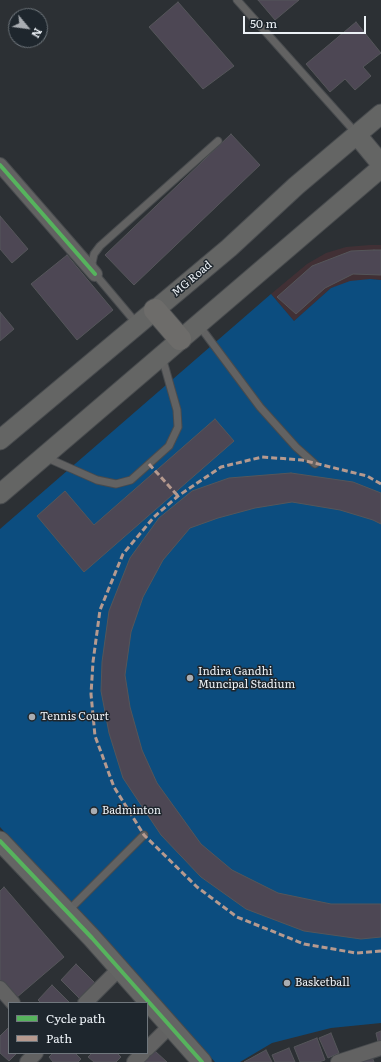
<!DOCTYPE html>
<style>
body{margin:0}
#map{position:relative;width:381px;height:1062px;overflow:hidden;background:#2c3034;font-family:Literata,serif}
canvas{display:block}
.legend{position:absolute;left:8px;top:1002px;width:140px;height:52px;box-sizing:border-box;background:#1e262d;border:1px solid #70777d;margin:0;padding:5px 7px;list-style:none;font-size:12px;color:#ecf1f6}
.legend li{display:flex;align-items:center;gap:8px;height:20px}
.legend b{width:20px;border:1px solid #70777d}
.north{position:absolute;left:8px;top:8px;width:40px;height:40px;box-sizing:border-box;background:#1e262d;border:1px solid #70777d;border-radius:50%;rotate:119deg;font-size:11px;font-weight:700;line-height:16px;text-align:center;color:#ecf1f6}
.north::after{content:'';display:block;margin:auto;width:14px;height:18px;background:#a9adb2;clip-path:polygon(50% 0,100% 100%,50% 72%,0 100%)}
.scale{position:absolute;left:243px;top:16px;width:123px;height:18px;box-sizing:border-box;border:2px solid #ecf1f6;border-top:0;padding-left:5px;font-size:12px;line-height:14px;white-space:nowrap;color:#ecf1f6;-webkit-text-stroke:3px #1e262d;paint-order:stroke}
</style>
<div id="map">
<canvas width="381" height="1062"></canvas>
<ul class="legend">
<li><b style="height:5px;background:#56b35d"></b>Cycle path</li>
<li><b style="height:5px;background:#b69a8f"></b>Path</li>
</ul>
<div class="north">N</div>
<div class="scale">50 m</div>
</div>
<script>
const c = document.querySelector('canvas').getContext('2d');
c.lineJoin = 'round';
function fillPath(path, color) {
  c.fillStyle = color;
  c.fill(path, 'evenodd');
}
function poly(rows) {
  const path = new Path2D();
  for (const r of rows) {
    path.moveTo(r[0], r[1]);
    for (let i = 2; i < r.length; i += 2) path.lineTo(r[i], r[i + 1]);
  }
  return path;
}
function stroke(path, color, width, dash) {
  c.strokeStyle = color;
  c.lineWidth = width;
  c.lineCap = dash ? 'butt' : 'round';
  c.setLineDash(dash || []);
  c.stroke(path);
}
function write(font, color, halo, rows, align = 'center') {
  c.font = font + ' Literata,serif';
  c.lineWidth = 3;
  c.setLineDash([]);
  c.textBaseline = 'middle';
  c.strokeStyle = halo;
  c.fillStyle = color;
  for (const [text, x, y, turn = 0] of rows) {
    c.save();
    c.translate(x, y);
    c.rotate((+turn || 0) * Math.PI / 180);
    c.textAlign = isNaN(turn) ? turn : align;
    if (halo) c.strokeText(text, 0, 0);
    c.fillText(text, 0, 0);
    c.restore();
  }
}
const commercial = poly([
 [370,245,381,245,381,280,370,279,331,288,294,321,271,294,307,264,326,253,346,247]
]);
const green = poly([
 [370,279,381,280,381,1023,331,1028,272,1043,240,1062,215,1062,0,827,0,529,271,294,294,321,331,288,350,281]
]);
const building = poly([
 [258,0,299,0,275,20,258,0],
 [178,2,234,66,203,89,149,27,178,2],
 [356,22,381,53,363,67,371,76,355,90,345,79,330,92,306,64,356,22],
 [231,134,260,165,134,285,105,255,231,134],
 [0,216,28,249,12,263,0,249,0,216],
 [374,250,381,250,381,275,353,274,325,288,296,314,277,297,312,266,351,251,374,250],
 [67,255,113,310,77,340,31,284,67,255],
 [0,312,14,329,0,341,0,312],
 [215,419,234,441,84,572,37,516,65,491,94,525,215,419],
 [291,473,353,482,381,493,381,524,373,520,340,510,292,502,255,508,218,518,190,528,163,560,143,597,131,632,125,675,130,707,142,750,157,783,201,844,232,870,278,893,331,904,381,904,381,937,361,939,304,931,246,909,201,877,161,835,123,778,109,733,101,691,102,662,109,611,130,558,159,518,192,491,229,478,291,473],
 [4,887,64,957,16,998,0,980,0,891,4,887],
 [76,964,95,983,80,999,61,980,76,964],
 [52,985,70,1003,41,1003,38,1000,52,985],
 [9,1027,9,1053,17,1053,9,1061,0,1053,0,1036,9,1027],
 [381,1031,381,1041,378,1042,376,1033,381,1031],
 [331,1033,339,1053,328,1058,319,1038,331,1033],
 [317,1038,325,1060,319,1062,300,1062,294,1047,317,1038],
 [289,1048,295,1062,275,1062,272,1055,289,1048],
 [266,1050,272,1062,244,1062,266,1050],
 [155,1051,167,1062,144,1062,155,1051],
 [53,1053,75,1053,81,1059,78,1062,53,1062,49,1057,53,1053],
 [92,1053,117,1053,121,1057,116,1062,94,1062,88,1057,92,1053],
 [372,1057,374,1062,362,1062,372,1057]
]);
const lane = poly([
 [237,0,356,133],
 [137,324,95,274,92,263,94,254,100,246,218,141],
 [198,324,260,407,296,447,315,464],
 [45,457,97,480,116,484,131,480,169,446,178,427,177,410,162,357],
 [67,912,144,835]
]);
const street = poly([
 [0,165,95,274],
 [0,988,13,1003],
 [85,1003,119,969],
 [147,1049,170,1026],
 [27,1062,36,1053],
 [134,1062,143,1053],
 [338,1062,381,1048]
]);
const secondary = poly([
 [357,135,381,164],
 [0,440,229,248,296,186,381,114],
 [0,494,381,168],
 [0,841,92,938,202,1062]
]);
const primary = poly([
 [155,310,180,339]
]);
const quiet = poly([
 [149,464,178,496],
 [381,484,367,476,302,460,262,457,221,467,178,496,154,517,123,554,100,610,93,662,91,694,95,736,114,787,144,835,197,887,237,917,304,944,356,953,381,951]
]);
const cycleway = poly([
 [0,165,95,274],
 [0,841,92,938,202,1062]
]);
const markers = [
 [190,678,4,"#a9adb2"],
 [32,717,4,"#a9adb2"],
 [94,811,4,"#a9adb2"],
 [287,983,4,"#a9adb2"]
];
const streetNames = [
 ["MG Road",192,279,-40]
];
const poiNames = [
 ["Indira Gandhi",198,672],
 ["Muncipal Stadium",198,685],
 ["Tennis Court",40,717],
 ["Badminton",102,811],
 ["Basketball",295,983]
];
fillPath(commercial, '#413035');
fillPath(green, '#0c4d7f');
fillPath(building, '#4d4754');
stroke(building, '#55565a', 1);
stroke(lane, '#484b4e', 9);
stroke(street, '#484b4e', 16);
stroke(secondary, '#484b4e', 21);
stroke(primary, '#484b4e', 24);
stroke(lane, '#626262', 7);
stroke(street, '#626262', 14);
stroke(secondary, '#646564', 19);
stroke(primary, '#6d6c6a', 22);
stroke(quiet, '#b69a8f', 3, [6, 3]);
stroke(cycleway, '#56b35d', 4);
for (const [x, y, r, color] of markers) {
  const dot = new Path2D();
  dot.arc(x, y, r, 0, 2 * Math.PI);
  c.fillStyle = color;
  c.fill(dot);
  stroke(dot, '#1e262d', 1.5);
}
write('11px', '#ecf1f6', '#1e262d', streetNames);
write('11px', '#ecf1f6', '#1e262d', poiNames, 'left');
</script>
